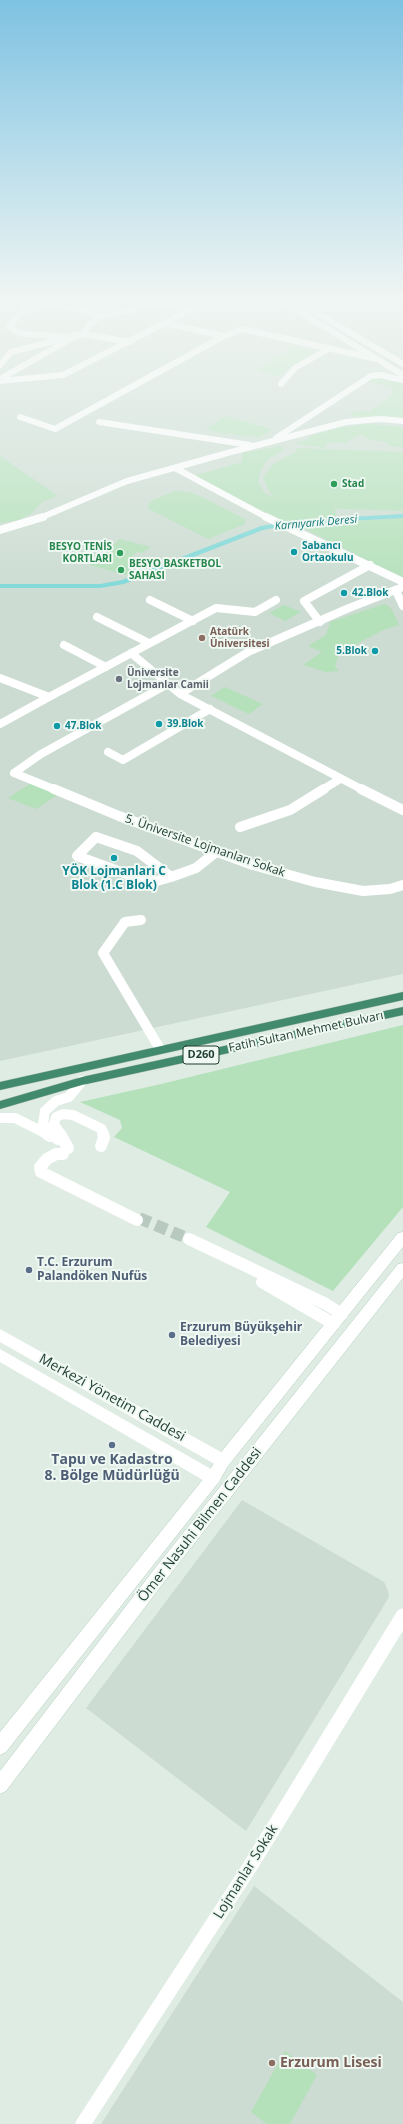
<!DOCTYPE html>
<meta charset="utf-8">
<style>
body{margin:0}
canvas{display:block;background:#deece4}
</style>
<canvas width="403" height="2124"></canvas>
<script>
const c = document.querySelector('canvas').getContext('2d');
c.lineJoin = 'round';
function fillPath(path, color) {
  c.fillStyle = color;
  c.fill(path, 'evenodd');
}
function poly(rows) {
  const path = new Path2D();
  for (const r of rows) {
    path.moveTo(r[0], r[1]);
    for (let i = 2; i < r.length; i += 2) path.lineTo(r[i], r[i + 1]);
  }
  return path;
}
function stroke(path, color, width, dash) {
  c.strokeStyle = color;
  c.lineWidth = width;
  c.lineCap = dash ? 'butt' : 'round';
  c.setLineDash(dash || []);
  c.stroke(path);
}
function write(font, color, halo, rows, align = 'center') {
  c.font = font + ' "Open Sans",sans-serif';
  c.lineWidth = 4;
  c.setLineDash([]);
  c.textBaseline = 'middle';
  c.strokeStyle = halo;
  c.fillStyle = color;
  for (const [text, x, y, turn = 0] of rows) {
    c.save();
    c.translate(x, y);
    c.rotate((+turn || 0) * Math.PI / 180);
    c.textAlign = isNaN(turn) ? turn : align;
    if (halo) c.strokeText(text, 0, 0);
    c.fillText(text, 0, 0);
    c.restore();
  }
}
const built = poly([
 [0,302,403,302,403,974,0,1061],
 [242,1500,384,1582,388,1591,389,1597,246,1831,86,1708],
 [254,1886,403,2002,403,2124,101,2124]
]);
const green = poly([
 [295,346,316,352,279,376,257,370],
 [382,378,403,382,403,419,384,416,360,417,349,415,354,411,370,411,382,404,393,393,391,388,367,381,369,379],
 [225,416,247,422,272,429,259,438,246,435,243,437,230,433,228,435,206,429],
 [368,424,403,427,403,448,390,446,384,441,374,441,360,435,345,443,334,442,327,444,325,448,293,443,307,440,311,436,341,427],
 [282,446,283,450,267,460,260,473,258,482,265,493,275,498,269,491,263,477,272,465,297,451,295,448,403,452,403,511,318,508,335,509,336,517,288,524,194,476,242,462,242,453],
 [0,456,58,496,43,501,32,513,19,520,0,523],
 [176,491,189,492,202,497,245,519,245,524,208,539,149,509,148,505,153,500],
 [403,518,403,578,301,527,301,525],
 [120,539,151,547,142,553,137,552,128,560,140,564,127,575,89,565],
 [384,604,389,606,393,612,399,625,383,630,346,650,339,655,335,666,339,671,326,672,303,665,322,652,308,646,326,635,330,622],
 [284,605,301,612,285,621,269,613],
 [225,687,263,704,249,714,211,696],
 [31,783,57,795,36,809,8,798],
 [403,1025,403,1207,333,1291,206,1227,230,1192,114,1137,122,1128,120,1120,80,1102,157,1085],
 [285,2051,317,2075,290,2124,267,2124,251,2112]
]);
const canal = poly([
 [403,514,403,518,296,524,263,530,124,584,100,588,0,588,0,584,100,584,122,580,261,526,296,520,403,514]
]);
const minorTunnel = poly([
 [139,1218,189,1239]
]);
const minorFar4 = poly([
 [155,302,190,310],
 [284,302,403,375],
 [50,305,87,310,99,317,89,325,83,334,69,337,24,334,15,331,9,326,23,310,50,305],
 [305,306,403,364],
 [99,317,138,308,147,302],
 [165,323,224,336],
 [83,334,130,342],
 [0,365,11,352,58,340],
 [0,379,74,337],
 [0,381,63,375,198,306],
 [281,384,295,368,330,348],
 [20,417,55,429,224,336,242,329,377,359],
 [99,422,250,445],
 [276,438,371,376,380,375,403,380],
 [175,468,268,518],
 [40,518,127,481,231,452,346,422,380,419,403,421]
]);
const minorFar3 = poly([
 [266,517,403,582],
 [0,530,43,517],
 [396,591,403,606],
 [150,600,193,621],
 [97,617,149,643],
 [320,622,304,601,370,565],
 [64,645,106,667],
 [131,653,180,694,363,790],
 [0,678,49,697,216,608,255,612,276,600],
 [180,694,248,652,349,608,403,587],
 [0,724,49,697],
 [108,752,123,760,210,709],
 [14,773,56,790],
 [14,773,41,754,168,684],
 [322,790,340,779]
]);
const minorFar2 = poly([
 [54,789,119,816,253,865,315,882,363,891,390,889,403,885],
 [361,789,403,810],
 [240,827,290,810,324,789],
 [96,837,137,851,171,877,157,881,146,881,77,856,96,837],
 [171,877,196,868,216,852],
 [141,920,125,922,103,953,160,1049],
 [0,1118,15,1118,49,1135],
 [54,1135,43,1124,45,1111,56,1101,69,1097,82,1081],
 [61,1135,54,1124,56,1117,63,1114,73,1115,102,1129,103,1135]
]);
const minorFar1 = poly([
 [47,1134,50,1136],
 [53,1134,58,1139],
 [60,1134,68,1148],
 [101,1146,104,1138,103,1134],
 [63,1154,56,1154,47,1159,40,1167,41,1172,137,1220],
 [189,1239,324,1303,342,1314],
 [262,1282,334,1324]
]);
const minor = poly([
 [83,2124,251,1865,403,1616]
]);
const tertiary = poly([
 [0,1329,228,1456,231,1461,228,1466,223,1468,218,1466,0,1342,0,1329],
 [0,1349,218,1473,221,1478,218,1483,213,1485,208,1483,0,1362,0,1349]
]);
const secondary = poly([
 [403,1232,403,1247,228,1466,218,1483,6,1752,0,1755,0,1732,208,1473,218,1456,398,1233,403,1232],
 [403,1263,403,1278,164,1582,6,1791,0,1794,0,1771,152,1572,398,1264,403,1263]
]);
const trunk = poly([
 [403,992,403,1000,0,1090,0,1082,403,992],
 [403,1007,403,1015,82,1085,0,1109,0,1101,82,1077,403,1007]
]);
const markers = [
 [334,484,4,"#2e9e5b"],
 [294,552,4,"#0f9aa8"],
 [120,553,4,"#2e9e5b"],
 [121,570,4,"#2e9e5b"],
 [344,593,4,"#0f9aa8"],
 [202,638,4,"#8d6e63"],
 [375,651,4,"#0f9aa8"],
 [119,679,4,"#6b7280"],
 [159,724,4,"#0f9aa8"],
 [57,726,4,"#0f9aa8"],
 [114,858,4,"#0f9aa8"],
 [29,1270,4,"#5c6f8a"],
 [172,1335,4,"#5c6f8a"],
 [112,1445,4,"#5c6f8a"],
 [272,2063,4,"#8d6e63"]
];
const farLeisurenames = [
 ["Stad",342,484],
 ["BESYO TENİS",112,547,"right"],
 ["KORTLARI",112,559,"right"],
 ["BESYO BASKETBOL",129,564],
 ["SAHASI",129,576]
];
const farCulturenames = [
 ["Sabancı",302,546],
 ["Ortaokulu",302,558],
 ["42.Blok",352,593],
 ["5.Blok",367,651,"right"],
 ["39.Blok",167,724],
 ["47.Blok",65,726]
];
const farEducationnames = [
 ["Atatürk",210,632],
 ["Üniversitesi",210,644]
];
const farWorshipnames = [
 ["Üniversite",127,673],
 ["Lojmanlar Camii",127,685]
];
const farWaternames = [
 ["Karnıyarık Deresi",316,523,-5]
];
const shields = [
 [201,1055,36]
];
const shieldNames = [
 ["D260",201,1055]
];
const streetNames = [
 ["5. Üniversite Lojmanları Sokak",205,846,19],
 ["Fatih Sultan Mehmet Bulvarı",306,1032,-12]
];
const cultureNames = [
 ["YÖK Lojmanlari C",114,872],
 ["Blok (1.C Blok)",114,886]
];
const serviceNames = [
 ["T.C. Erzurum",37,1263],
 ["Palandöken Nufüs",37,1277],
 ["Erzurum Büyükşehir",180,1328],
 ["Belediyesi",180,1342]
];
const nearStreetnames = [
 ["Merkezi Yönetim Caddesi",112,1398,29],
 ["Ömer Nasuhi Bilmen Caddesi",200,1525,-52],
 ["Lojmanlar Sokak",246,1872,-58]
];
const nearServicenames = [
 ["Tapu ve Kadastro",112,1460],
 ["8. Bölge Müdürlüğü",112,1476]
];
const nearEducationnames = [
 ["Erzurum Lisesi",280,2063]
];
fillPath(built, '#ccdcd2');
fillPath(green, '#b4e0ba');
fillPath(canal, '#7fd8d8');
stroke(minorTunnel, '#b8c9c0', 12, [12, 6]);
stroke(secondary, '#b0cdbe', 1);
stroke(trunk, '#c0c9c5', 1);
stroke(minorFar4, '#fff', 6);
stroke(minorFar3, '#fff', 8);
stroke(minorFar2, '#fff', 10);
stroke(minorFar1, '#fff', 12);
stroke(minor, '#fff', 15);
fillPath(tertiary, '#fff');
fillPath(secondary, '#fff');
fillPath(trunk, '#428a6e');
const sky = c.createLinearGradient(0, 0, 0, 599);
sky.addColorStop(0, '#7ec2e2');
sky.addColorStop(0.5, '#f0f6f3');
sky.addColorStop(1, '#f0f6f300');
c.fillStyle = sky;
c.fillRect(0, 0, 403, 599);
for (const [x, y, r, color] of markers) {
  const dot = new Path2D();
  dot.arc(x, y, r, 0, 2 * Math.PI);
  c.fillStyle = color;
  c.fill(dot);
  stroke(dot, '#eff8f2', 1.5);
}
write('bold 10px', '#27864d', '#eff8f2', farLeisurenames, 'left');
write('bold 10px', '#0d838f', '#eff8f2', farCulturenames, 'left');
write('bold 10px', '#785e54', '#eff8f2', farEducationnames, 'left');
write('bold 10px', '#5b616d', '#eff8f2', farWorshipnames, 'left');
write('italic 11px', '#11797a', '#eff8f2', farWaternames);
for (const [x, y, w] of shields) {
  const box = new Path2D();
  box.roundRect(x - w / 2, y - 9, w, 18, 3);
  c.fillStyle = '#eff8f2';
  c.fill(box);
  stroke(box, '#1e3d30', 1);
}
write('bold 11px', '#1e3d30', null, shieldNames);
write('12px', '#1e3d30', '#eff8f2', streetNames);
write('bold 12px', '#0d838f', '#eff8f2', cultureNames);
write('bold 12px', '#4e5e75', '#eff8f2', serviceNames, 'left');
write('14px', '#1e3d30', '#eff8f2', nearStreetnames);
write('bold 14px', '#4e5e75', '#eff8f2', nearServicenames);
write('bold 14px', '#785e54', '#eff8f2', nearEducationnames, 'left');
</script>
